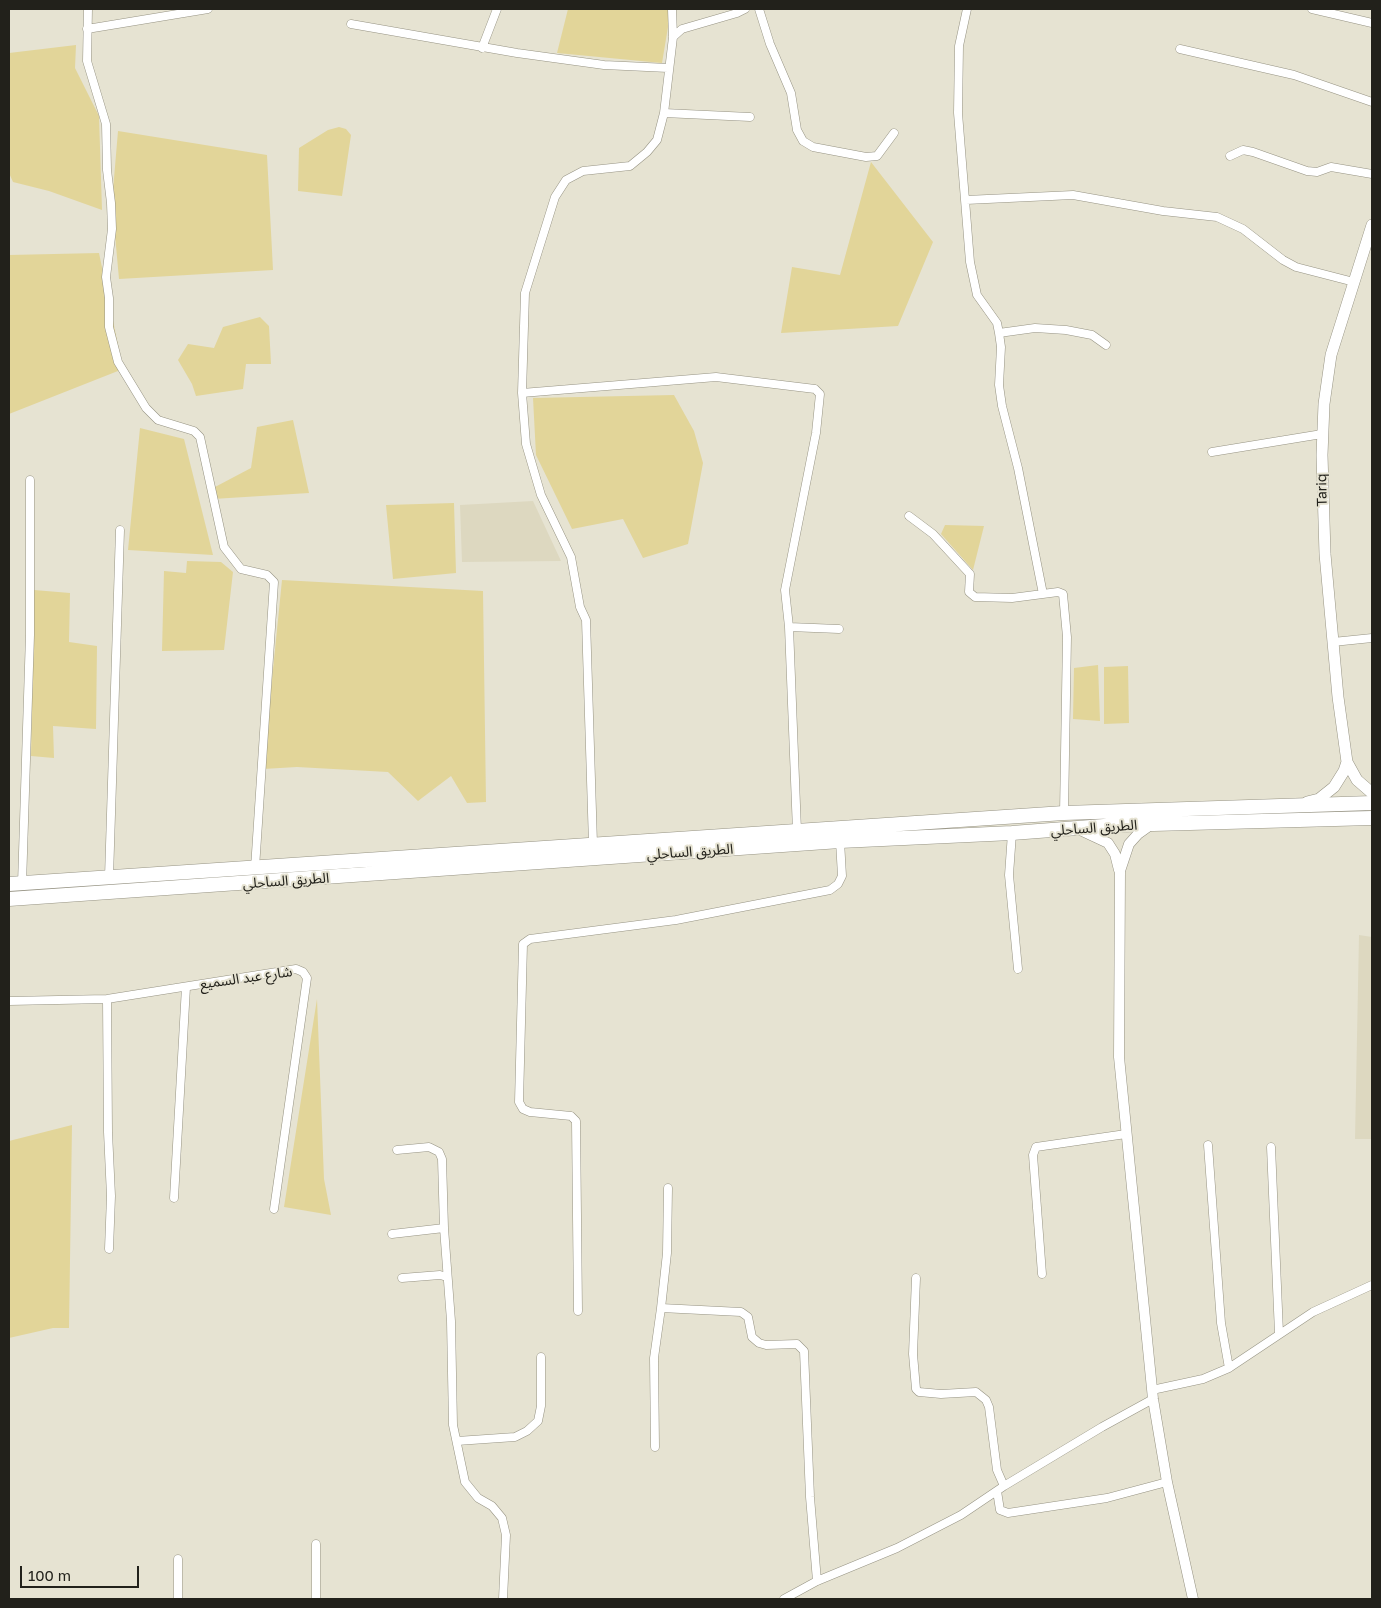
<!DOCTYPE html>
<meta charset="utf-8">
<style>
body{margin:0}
#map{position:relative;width:1381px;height:1608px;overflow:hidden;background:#e6e3d2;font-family:"Golos Text",sans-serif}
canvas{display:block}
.frame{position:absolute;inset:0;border:10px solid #22211b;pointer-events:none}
.scale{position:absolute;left:20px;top:1566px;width:119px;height:22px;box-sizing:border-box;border:2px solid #22211b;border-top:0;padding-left:6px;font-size:15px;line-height:18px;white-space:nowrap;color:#22211b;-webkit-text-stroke:4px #e6e3d2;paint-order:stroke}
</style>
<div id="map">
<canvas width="1381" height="1608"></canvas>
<div class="frame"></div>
<div class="scale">100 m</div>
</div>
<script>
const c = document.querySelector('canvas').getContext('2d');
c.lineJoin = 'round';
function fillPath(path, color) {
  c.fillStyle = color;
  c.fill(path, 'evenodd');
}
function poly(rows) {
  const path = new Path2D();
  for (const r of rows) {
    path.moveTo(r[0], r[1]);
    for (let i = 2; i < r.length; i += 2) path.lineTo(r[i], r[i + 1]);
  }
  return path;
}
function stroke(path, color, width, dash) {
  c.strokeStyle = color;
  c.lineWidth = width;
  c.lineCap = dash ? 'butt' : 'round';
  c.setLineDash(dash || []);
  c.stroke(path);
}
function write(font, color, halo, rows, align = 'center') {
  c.font = font + ' "Golos Text","Noto Sans Arabic",sans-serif';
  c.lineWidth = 4;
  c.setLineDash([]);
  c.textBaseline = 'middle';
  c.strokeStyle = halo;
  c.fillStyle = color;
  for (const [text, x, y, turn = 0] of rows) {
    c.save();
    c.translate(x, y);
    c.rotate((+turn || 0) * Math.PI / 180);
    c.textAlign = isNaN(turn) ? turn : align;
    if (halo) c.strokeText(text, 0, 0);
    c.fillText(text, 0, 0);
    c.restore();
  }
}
const built = poly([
 [533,501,561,561,462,562,460,505],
 [1359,935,1372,937,1372,1139,1355,1139]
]);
const green = poly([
 [568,9,671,9,662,63,557,53],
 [76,45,75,68,99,116,102,210,49,191,13,182,9,173,9,53],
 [339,127,346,129,351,135,342,196,298,191,299,148,328,130],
 [118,131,267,155,273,270,119,279,112,202],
 [871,162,933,242,898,326,781,333,792,267,840,275],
 [99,253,123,369,9,414,9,255],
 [260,317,269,326,271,364,246,364,243,389,196,396,192,384,178,360,188,344,214,348,223,327],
 [674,395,694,431,703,463,688,544,643,558,623,519,572,529,536,455,533,398],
 [293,420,309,493,213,499,215,487,251,468,257,427],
 [140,428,184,439,213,555,128,550],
 [454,503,456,573,393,579,386,505],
 [945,525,984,526,973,570,941,534],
 [187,561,221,562,233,572,224,650,162,651,164,571,186,573],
 [282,580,483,591,486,802,467,803,451,776,418,801,388,772,297,767,263,769],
 [34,590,70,593,69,642,97,646,96,729,53,726,54,758,31,756],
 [1098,665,1100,721,1073,719,1074,668],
 [1128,666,1129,723,1104,724,1104,667],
 [317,999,324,1179,331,1215,284,1207],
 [72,1125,69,1328,53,1328,9,1338,9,1141]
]);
const minor = poly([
 [88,9,87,61,106,124,107,170,111,203,112,229,106,277,109,298,109,327,118,362,146,408,158,420,194,431,200,437,224,547,241,569,267,575,274,582,255,868],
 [759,9,770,44,791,93,797,130,803,141,813,147,866,157,877,156,894,133],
 [967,9,959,46,958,113,970,262,977,295,997,323,999,333,1001,347,999,385,1002,406,1018,468,1043,594],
 [1312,9,1372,23],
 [351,24,517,53,604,65,668,68],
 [87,29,208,9],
 [673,37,682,29,737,13,745,9],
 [482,48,497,9],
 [1180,49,1294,75,1372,102],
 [664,113,750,117],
 [1230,156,1243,150,1253,152,1307,171,1317,172,1331,167,1372,174],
 [966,200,1073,195,1163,211,1217,217,1243,229,1283,260,1296,267,1354,282],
 [999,333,1035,328,1066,330,1092,335,1106,345],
 [522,393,716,377,815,389,820,394,816,433,785,590,789,627,797,831],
 [1212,452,1322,434],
 [909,516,933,534,970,574,969,592,975,597,1012,598,1058,592,1063,594,1067,637,1064,813],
 [789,627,839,629],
 [1333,642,1372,638],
 [1012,833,1009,875,1018,969],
 [593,844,586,620,580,607,571,557,541,495,526,444,522,393,525,293,555,197,566,180,583,171,630,166,647,152,657,140,664,113,673,37,672,9],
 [109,877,120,530],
 [22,884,30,635,30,480],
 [107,999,108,1132,111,1196,109,1249],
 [9,1001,107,999,296,969,303,972,307,978,274,1209],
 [1208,1145,1221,1323,1229,1368],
 [1271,1147,1279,1333],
 [397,1150,429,1147,439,1152,442,1159,444,1228],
 [668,1188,667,1253,661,1308,741,1312,748,1317,752,1337,759,1343,766,1345,797,1344,804,1351,810,1497,817,1581],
 [174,1198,186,987],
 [392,1234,444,1228,451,1321,453,1425,465,1482,478,1498,492,1506,502,1518,506,1535,503,1599],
 [1042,1274,1033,1155,1036,1147,1126,1134],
 [402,1278,440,1275,447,1277],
 [916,1278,913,1354,916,1389,919,1392,941,1394,976,1392,986,1400,989,1407,997,1470,1004,1486],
 [578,1311,576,1121,571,1116,530,1112,523,1109,519,1102,523,944,530,939,676,920,830,890,838,884,842,876,840,841],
 [1152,1390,1203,1379,1229,1368,1313,1312,1372,1285],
 [457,1441,515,1437,527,1431,538,1421,541,1406,541,1357],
 [655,1447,654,1358,661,1308],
 [997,1491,1000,1510,1008,1513,1107,1498,1167,1482],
 [178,1559,178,1599],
 [316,1599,316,1544],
 [784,1599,817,1581,897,1548,961,1515,1004,1486,1102,1427,1153,1399]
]);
const tertiary = poly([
 [1152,824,1138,834,1129,844,1120,871,1119,1057,1153,1399,1167,1482,1193,1599],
 [1078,829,1108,843,1115,854,1119,870]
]);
const secondary = poly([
 [1372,225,1331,355,1324,404,1322,455,1325,554,1338,697,1347,762,1357,780,1372,793],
 [1307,802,1319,799,1334,787,1344,771,1347,762]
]);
const trunk = poly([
 [9,884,1064,813,1372,803],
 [9,899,840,841,1012,833,1117,825,1372,818]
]);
const streetNames = [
 ["Tariq",1322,490,-91],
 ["الطريق الساحلي",1094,828,-4],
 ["الطريق الساحلي",690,852,-4],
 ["الطريق الساحلي",286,881,-4],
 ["شارع عبد السميع",246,978,-8]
];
fillPath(built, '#ddd8c0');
fillPath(green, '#e2d599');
stroke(minor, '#969383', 9);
stroke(tertiary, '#969383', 11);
stroke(secondary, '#969383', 12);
stroke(trunk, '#969383', 15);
stroke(minor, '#fff', 8);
stroke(tertiary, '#fff', 10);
stroke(secondary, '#fff', 11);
stroke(trunk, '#fff', 14);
write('14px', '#22211b', '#e6e3d2', streetNames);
</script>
